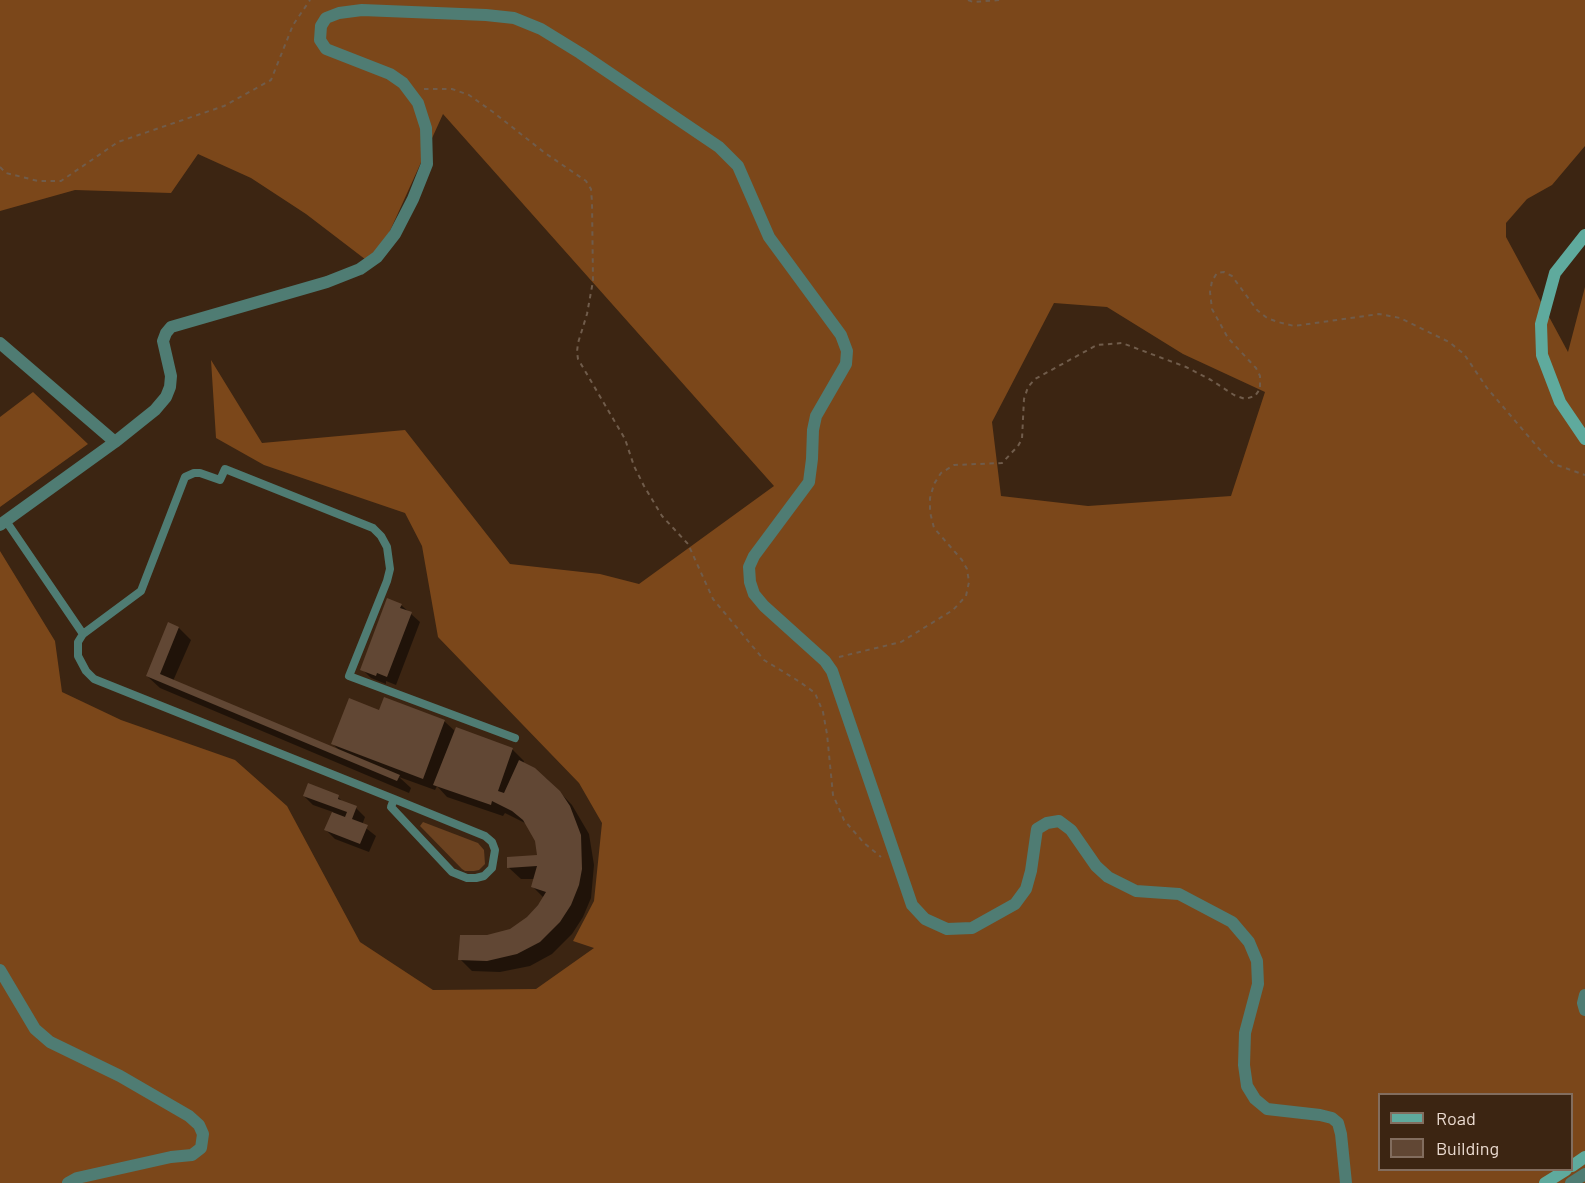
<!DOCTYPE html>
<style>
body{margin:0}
#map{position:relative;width:1585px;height:1183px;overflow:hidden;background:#3c2512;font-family:Barlow,sans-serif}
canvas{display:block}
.legend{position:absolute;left:1378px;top:1093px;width:195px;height:78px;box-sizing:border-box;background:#3c2512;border:2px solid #826d5e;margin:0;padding:8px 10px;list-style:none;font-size:18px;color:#eadacf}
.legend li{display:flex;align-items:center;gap:12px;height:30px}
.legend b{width:30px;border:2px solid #826d5e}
</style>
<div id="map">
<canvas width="1585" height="1183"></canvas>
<ul class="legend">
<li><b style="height:8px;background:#5faa9d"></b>Road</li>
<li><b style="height:16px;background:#614734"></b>Building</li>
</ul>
</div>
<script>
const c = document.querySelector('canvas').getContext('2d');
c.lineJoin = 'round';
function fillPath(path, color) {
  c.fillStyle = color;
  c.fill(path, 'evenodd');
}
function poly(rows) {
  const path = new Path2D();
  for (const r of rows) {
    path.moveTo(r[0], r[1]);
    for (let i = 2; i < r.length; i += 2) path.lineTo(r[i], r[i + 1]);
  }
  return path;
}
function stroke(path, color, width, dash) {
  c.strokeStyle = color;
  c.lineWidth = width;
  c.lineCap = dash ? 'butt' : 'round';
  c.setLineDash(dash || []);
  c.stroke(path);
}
const green = poly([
 [423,822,478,843,484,850,485,864,479,870,474,871,465,871,462,869,420,826]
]);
const forest = poly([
 [0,0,1585,0,1585,146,1552,185,1527,199,1506,223,1506,237,1568,352,1585,287,1585,1183,0,1183,0,551,55,641,62,692,121,720,235,760,287,806,360,942,433,990,536,989,594,948,573,941,594,901,602,823,579,783,438,637,422,546,405,513,264,465,216,438,211,360,262,443,405,430,510,564,600,574,639,584,774,486,443,114,374,266,306,214,251,178,198,154,171,193,75,190,0,211],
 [1054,303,1107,307,1183,354,1265,392,1231,496,1088,506,1001,496,992,422],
 [1380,1094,1572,1094,1572,1170,1380,1170],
 [33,392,88,444,0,507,0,417]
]);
const shadow = poly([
 [401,605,420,622,396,685,386,681,386,684,371,678,362,669],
 [169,624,179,628,191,640,173,681,340,751,333,744,380,712,444,721,456,732,512,749,524,761,523,764,547,779,572,805,589,834,594,865,591,898,583,917,572,934,552,954,530,966,500,972,472,971,460,959,487,936,511,930,527,918,544,898,533,887,535,879,521,879,508,867,538,856,536,841,527,824,505,813,503,816,447,797,437,786,435,790,399,777,411,788,409,793,160,688,147,676],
 [304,796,338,797,344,803,356,808,365,817,362,825,376,836,369,852,335,839,326,830,333,812,313,805]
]);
const building = poly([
 [387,598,402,604,400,608,412,612,387,677,377,673,376,676,360,670],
 [168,622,179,627,160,674,400,775,397,781,146,676],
 [384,697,445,720,423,779,331,744,349,698,379,710],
 [456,727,513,748,498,791,504,793,519,760,535,768,560,791,570,806,581,835,582,869,579,885,571,905,560,922,540,942,517,954,487,961,458,960,460,935,487,935,510,929,527,917,538,905,546,892,531,887,537,866,507,868,507,857,537,855,535,841,523,820,512,811,492,801,491,805,433,785],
 [308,783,339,795,338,799,357,806,352,819,368,825,360,844,324,830,332,812,345,817,347,812,303,796]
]);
const path = poly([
 [968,0,973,2,1000,0],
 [424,89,452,89,469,95,493,112,545,153,586,181,591,189,592,202,593,281,587,314,578,343,577,352,578,359,625,439,634,466,644,486,662,516,688,544,713,599,764,660,800,682,815,693,823,712,827,734,833,795,844,820,864,843,881,857],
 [0,167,6,173,38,181,61,181,118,142,224,106,271,80,293,25,310,0],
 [839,657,901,642,953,610,966,596,969,582,967,569,962,560,934,528,930,512,930,498,934,484,941,473,954,465,1002,463,1018,446,1022,439,1024,399,1028,387,1035,379,1097,345,1122,343,1186,367,1211,380,1234,395,1245,399,1255,396,1260,389,1260,376,1256,368,1228,338,1212,309,1210,292,1212,281,1217,273,1224,272,1232,276,1257,310,1267,318,1278,322,1294,326,1379,314,1400,318,1449,342,1464,354,1487,388,1541,451,1554,464,1585,475]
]);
const lane = poly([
 [6,521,83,634,78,642,78,656,86,671,94,679,394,799,485,836,492,842,495,850,492,868,484,876,476,878,467,878,452,872,391,807,394,799],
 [83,634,141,591,185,477,194,473,200,473,220,480,225,469,373,528,381,536,387,547,390,569,387,581,349,676,515,738]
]);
const street = poly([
 [0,343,115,442],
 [0,525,115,442,155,410,166,397,170,387,171,376,163,341,166,333,171,327,327,282,360,269,377,257,395,234,413,199,427,164,426,128,418,103,403,83,390,74,326,49,320,40,321,26,326,18,339,13,362,10,486,15,514,18,541,29,580,53,719,147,738,166,769,237,841,335,847,351,846,364,816,416,813,430,812,459,809,482,754,556,749,567,750,582,754,594,764,606,825,661,832,671,912,905,925,919,947,929,972,928,1015,904,1026,889,1031,871,1037,829,1047,823,1059,821,1071,830,1096,866,1108,877,1136,891,1179,894,1232,922,1249,942,1257,961,1258,984,1245,1033,1244,1065,1247,1086,1255,1099,1267,1109,1320,1115,1332,1118,1338,1123,1341,1134,1346,1183],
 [0,970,35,1029,50,1042,120,1076,189,1116,199,1125,203,1134,201,1148,192,1155,171,1157,77,1178,68,1183],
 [1585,995,1583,1003,1585,1010],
 [1571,1183,1585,1174]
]);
const secondary = poly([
 [1585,235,1555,273,1541,324,1542,355,1560,402,1585,439],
 [1572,1166,1585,1157],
 [1545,1183,1566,1170]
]);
fillPath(green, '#6b4220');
fillPath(forest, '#7b471a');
fillPath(shadow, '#0007');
fillPath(building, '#614734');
stroke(path, '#705c4b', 2, [4.5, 4.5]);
stroke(lane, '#4f7c73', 8);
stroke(street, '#4f7c73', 12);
stroke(secondary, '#5faa9d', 12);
</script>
